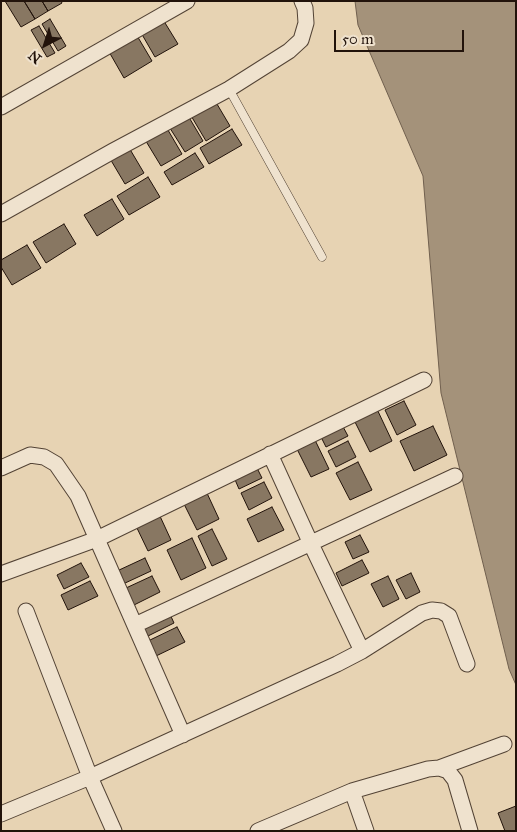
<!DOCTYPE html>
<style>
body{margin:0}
#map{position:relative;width:517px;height:832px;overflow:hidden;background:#e7d3b3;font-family:"IM FELL Great Primer",serif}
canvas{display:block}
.frame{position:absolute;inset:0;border:2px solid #22130b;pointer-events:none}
.north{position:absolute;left:20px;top:20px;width:50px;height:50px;-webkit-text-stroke:4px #efe2ce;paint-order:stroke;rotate:220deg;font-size:14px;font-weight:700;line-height:20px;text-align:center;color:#22130b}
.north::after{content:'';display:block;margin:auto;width:18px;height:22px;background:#22130b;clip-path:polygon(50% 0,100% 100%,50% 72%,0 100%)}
.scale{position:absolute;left:334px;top:30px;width:130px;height:22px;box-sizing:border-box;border:2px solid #22130b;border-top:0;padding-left:6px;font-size:15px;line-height:18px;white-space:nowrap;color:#22130b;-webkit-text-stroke:4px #efe2ce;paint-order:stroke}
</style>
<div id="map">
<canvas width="517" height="832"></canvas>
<div class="frame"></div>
<div class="north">N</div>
<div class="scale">50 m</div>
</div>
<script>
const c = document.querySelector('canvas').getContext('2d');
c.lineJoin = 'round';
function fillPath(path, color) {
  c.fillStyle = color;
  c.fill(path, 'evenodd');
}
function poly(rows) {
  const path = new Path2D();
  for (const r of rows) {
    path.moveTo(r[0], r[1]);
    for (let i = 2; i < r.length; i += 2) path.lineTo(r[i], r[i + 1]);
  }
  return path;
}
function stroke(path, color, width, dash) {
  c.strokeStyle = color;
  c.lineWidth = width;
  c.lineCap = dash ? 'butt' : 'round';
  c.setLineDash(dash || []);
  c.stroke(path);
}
const water = poly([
 [355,1,516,1,516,685,509,669,441,393,423,176,358,25,355,1]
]);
const building = poly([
 [5,1,24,1,35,19,21,27,5,1],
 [24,1,42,1,48,11,35,19,24,1],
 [42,1,61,1,62,3,48,11,42,1],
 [162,18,178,44,155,57,140,31,162,18],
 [50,19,66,46,58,51,42,24,50,19],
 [39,26,55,53,47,57,31,30,39,26],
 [136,34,152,61,124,78,108,50,136,34],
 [214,99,230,126,206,141,190,114,214,99],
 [187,114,203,141,185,152,168,125,187,114],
 [165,125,182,154,161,166,144,138,165,125],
 [232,129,242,145,209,164,200,148,232,129],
 [128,146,144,173,125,184,109,157,128,146],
 [195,153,204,167,172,185,164,172,195,153],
 [148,177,160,197,129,215,117,196,148,177],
 [112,199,124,219,97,236,84,215,112,199],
 [64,224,76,244,46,263,33,242,64,224],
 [27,245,41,268,12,285,1,267,1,260,27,245],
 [404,401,416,425,397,435,385,410,404,401],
 [376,407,392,441,370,452,353,418,376,407],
 [341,423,348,436,326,447,319,433,341,423],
 [433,426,447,455,414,471,400,441,433,426],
 [314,438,329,469,311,477,296,447,314,438],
 [348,441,356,457,336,467,328,451,348,441],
 [358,462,372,490,350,500,336,473,358,462],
 [255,464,262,478,239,489,233,475,255,464],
 [264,482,272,498,249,510,241,493,264,482],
 [206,491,219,519,197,530,183,502,206,491],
 [272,507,284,530,258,542,247,519,272,507],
 [159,514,171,540,148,551,136,526,159,514],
 [212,529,227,559,212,566,198,536,212,529],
 [360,535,369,552,353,559,345,542,360,535],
 [192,538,206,568,181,580,167,550,192,538],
 [145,558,151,571,123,584,117,571,145,558],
 [362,560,369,573,342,586,336,573,362,560],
 [81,563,89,577,64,589,57,575,81,563],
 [411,573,420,592,406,599,396,580,411,573],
 [152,576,160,592,134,605,126,588,152,576],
 [388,576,399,599,383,607,371,584,388,576],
 [90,581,98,596,68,610,61,595,90,581],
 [169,612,174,623,146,637,141,625,169,612],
 [177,627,185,642,156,656,148,641,177,627],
 [516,806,516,831,505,831,498,813,516,806]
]);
const lane = poly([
 [229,89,322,257]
]);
const street = poly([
 [1,107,187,1],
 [1,214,113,151,229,89,289,51,301,40,306,23,305,8,302,1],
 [270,454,311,544,362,651],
 [1,468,30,455,44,457,56,464,78,496,183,735],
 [1,574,97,539,424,380],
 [26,611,90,777,114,831],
 [135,625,455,476],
 [439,768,504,744],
 [352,791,366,831],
 [1,814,90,777,337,664,362,651,422,613,432,610,441,611,449,616,467,664],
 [258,831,352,791,428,769,439,768,448,771,455,780,470,831]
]);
fillPath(water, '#a4927a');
stroke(water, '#705f4e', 1);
fillPath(building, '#887762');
stroke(building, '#22130b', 1);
stroke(lane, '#534335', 9);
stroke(street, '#534335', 17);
stroke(lane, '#efe2ce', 8);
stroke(street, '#efe2ce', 15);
</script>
